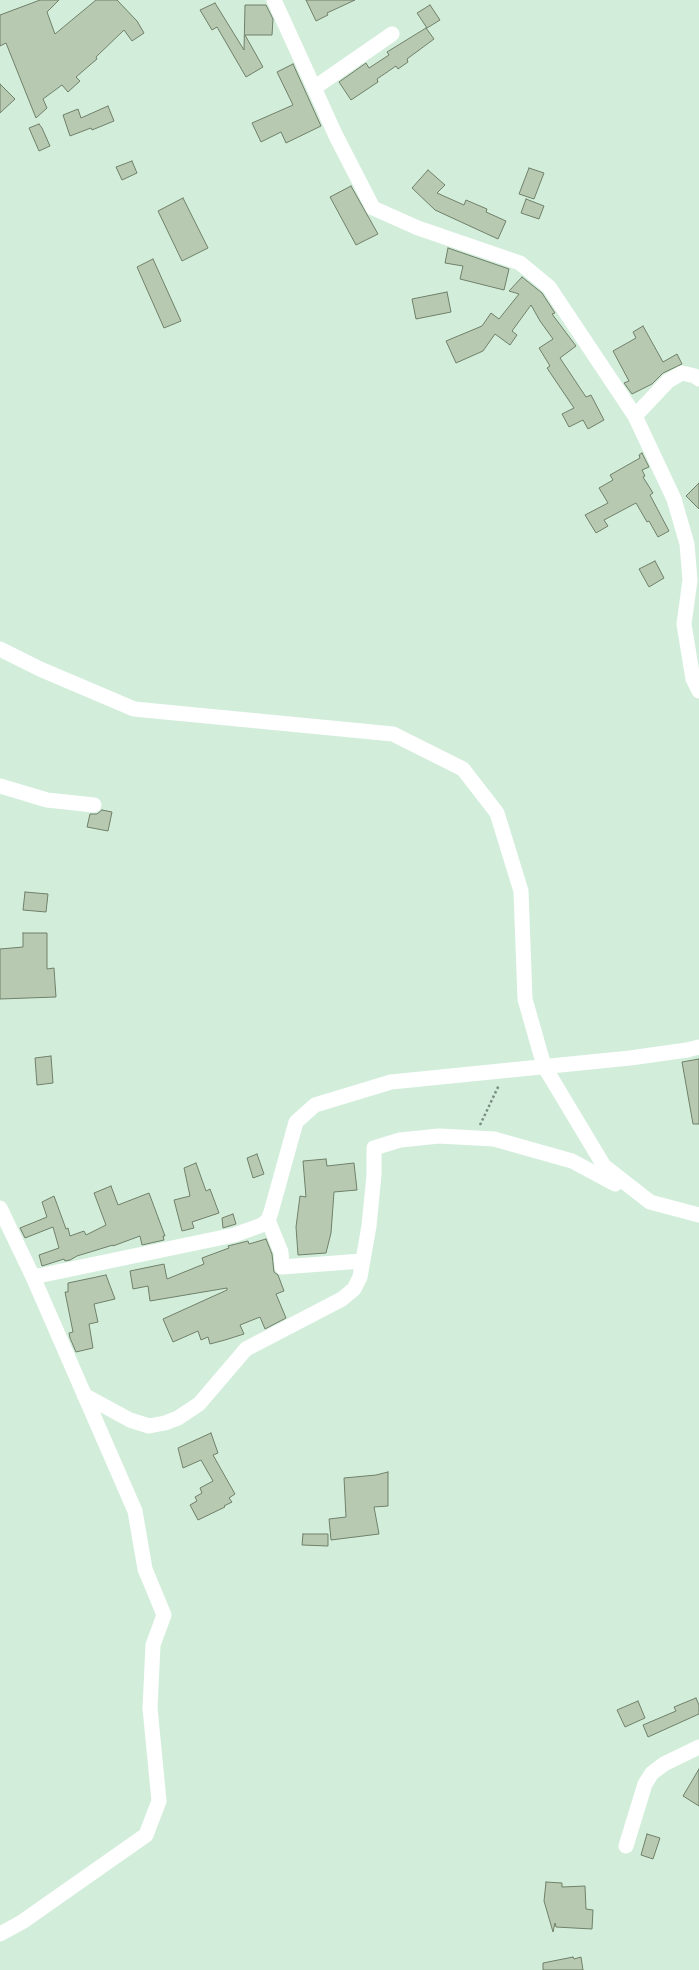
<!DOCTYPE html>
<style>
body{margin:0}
canvas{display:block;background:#d2eedb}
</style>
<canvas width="699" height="1970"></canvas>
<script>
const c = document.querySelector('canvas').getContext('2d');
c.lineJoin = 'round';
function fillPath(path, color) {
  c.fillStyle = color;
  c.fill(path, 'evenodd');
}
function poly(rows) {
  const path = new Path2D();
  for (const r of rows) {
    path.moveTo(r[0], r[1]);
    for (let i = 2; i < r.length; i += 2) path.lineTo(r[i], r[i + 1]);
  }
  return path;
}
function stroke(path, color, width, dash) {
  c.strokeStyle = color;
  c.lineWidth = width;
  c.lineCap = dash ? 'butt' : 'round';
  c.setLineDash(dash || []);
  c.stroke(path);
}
const building = poly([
 [40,0,59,0,47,12,55,34,96,0,117,0,137,21,144,33,132,41,124,30,96,57,97,59,76,77,80,81,68,92,62,85,43,99,47,108,36,118,6,43,0,46,0,15,40,0],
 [306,0,355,0,327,13,328,15,316,21,306,0],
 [215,3,244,50,245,5,266,5,273,19,272,35,245,35,263,67,246,77,217,27,212,30,200,10,215,3],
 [430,5,440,20,427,28,417,13,430,5],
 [426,28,434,39,407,59,408,62,398,69,396,66,377,79,378,82,351,100,339,82,366,63,369,68,389,55,387,52,426,28],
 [293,64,321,126,286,143,281,132,261,142,252,123,293,105,277,72,293,64],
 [0,84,15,99,0,113,0,84],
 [108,106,114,121,92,130,91,128,70,136,63,115,78,109,81,118,108,106],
 [39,124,42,128,50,146,39,151,29,128,39,124],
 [132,161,137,173,122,180,116,167,132,161],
 [529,168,544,173,534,199,519,194,529,168],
 [428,170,445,185,437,193,464,205,466,200,487,209,486,212,506,221,498,239,435,210,412,188,428,170],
 [351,186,378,234,356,245,330,197,351,186],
 [183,198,208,248,182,261,158,211,183,198],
 [526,199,544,206,539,219,521,213,526,199],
 [448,248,509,269,504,290,460,279,463,266,445,263,448,248],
 [153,259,181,321,164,328,137,267,153,259],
 [522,277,542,293,555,313,552,314,576,346,560,358,586,397,591,395,604,420,588,429,583,420,569,427,562,414,574,408,547,368,550,366,539,348,553,339,540,321,531,305,512,331,517,335,510,345,495,334,483,351,456,363,446,341,482,326,491,313,499,319,519,294,509,291,522,277],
 [447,292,451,312,416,319,412,299,447,292],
 [643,326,663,362,677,354,682,364,663,373,652,384,632,394,624,383,629,381,613,351,636,338,633,332,643,326],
 [642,453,649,467,642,470,645,476,643,477,653,493,650,495,669,531,658,537,649,521,647,522,636,503,604,520,608,526,596,533,585,515,608,503,599,488,613,480,610,475,640,458,639,455,642,453],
 [699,483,699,509,686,496,699,483],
 [655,561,664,578,649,587,639,569,655,561],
 [102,810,112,812,108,831,87,827,90,814,97,814,102,810],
 [25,892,48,894,46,912,23,910,25,892],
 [23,933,47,933,47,969,54,968,56,997,0,999,0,949,23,947,23,933],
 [51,1056,53,1083,37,1085,35,1058,51,1056],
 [699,1059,699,1124,693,1124,682,1062,699,1059],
 [257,1154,264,1174,253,1178,247,1158,257,1154],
 [326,1159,327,1166,354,1163,357,1190,334,1192,331,1233,326,1253,298,1255,296,1227,300,1196,306,1197,303,1161,326,1159],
 [196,1163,206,1191,210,1189,219,1213,192,1222,194,1228,182,1231,174,1200,190,1196,184,1168,196,1163],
 [111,1186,118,1205,149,1193,165,1236,163,1236,164,1240,142,1245,140,1236,113,1246,113,1245,77,1256,70,1260,65,1261,64,1259,42,1266,39,1255,59,1248,53,1227,25,1238,20,1228,47,1217,42,1202,54,1196,66,1229,68,1228,70,1236,84,1231,86,1235,106,1225,94,1193,111,1186],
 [233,1214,236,1224,223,1228,222,1218,233,1214],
 [266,1239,272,1254,274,1272,278,1275,284,1291,276,1294,286,1318,265,1329,260,1317,240,1325,244,1334,225,1340,210,1344,208,1337,201,1340,198,1331,173,1342,163,1319,227,1290,227,1288,150,1301,148,1286,133,1289,130,1271,164,1264,167,1279,204,1264,202,1258,229,1248,228,1246,248,1241,249,1244,266,1239],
 [106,1275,115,1299,94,1304,98,1322,89,1324,93,1348,76,1352,70,1338,69,1333,73,1332,65,1292,68,1292,68,1283,106,1275],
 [211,1433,218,1453,213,1455,235,1494,229,1498,232,1502,224,1506,225,1507,198,1520,190,1505,197,1501,195,1497,202,1493,200,1488,213,1481,201,1460,183,1468,178,1448,211,1433],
 [388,1472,388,1506,374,1507,379,1534,331,1540,329,1519,346,1517,344,1478,376,1475,388,1472],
 [303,1534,328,1534,328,1546,302,1545,303,1534],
 [696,1698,699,1705,699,1714,648,1737,643,1725,676,1711,674,1707,696,1698],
 [638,1701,645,1718,625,1727,617,1710,638,1701],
 [699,1769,699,1806,683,1796,699,1769],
 [647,1834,660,1838,653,1859,641,1855,647,1834],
 [546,1882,562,1883,562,1887,585,1886,586,1909,593,1910,592,1929,556,1927,555,1923,553,1932,544,1901,546,1882],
 [573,1957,574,1959,581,1957,583,1970,543,1970,543,1963,573,1957]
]);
const path = poly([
 [480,1125,499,1085]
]);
const minor = poly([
 [274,0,336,136,373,208,418,228,520,263,549,287,635,416,674,499,687,544,690,580,684,624,693,679,699,691],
 [314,88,392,34],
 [635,416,668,381,682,373,695,376,699,379],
 [0,649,40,669,134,709,393,734,463,769,497,813,521,891,525,999,544,1066,604,1166,650,1202,699,1215],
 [0,786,47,800,94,805],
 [0,1208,33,1277,135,1511,145,1569,164,1615,153,1645,150,1708,159,1801,146,1835,22,1922,0,1934],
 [268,1220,281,1252,282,1267,362,1261],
 [33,1277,234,1235,262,1225,268,1220,271,1212,296,1122,315,1105,391,1082,630,1058,687,1050,699,1047],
 [84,1395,130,1420,149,1426,165,1423,178,1418,199,1404,246,1349,342,1299,354,1289,360,1277,369,1226,374,1175,374,1148,400,1140,439,1136,494,1139,572,1161,615,1184],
 [626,1846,645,1784,652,1773,664,1764,699,1747]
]);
fillPath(building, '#b8c9b1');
stroke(building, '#708069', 1);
stroke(path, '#7b8f81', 2.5, [2.5, 2.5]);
stroke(minor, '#fff', 15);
</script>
